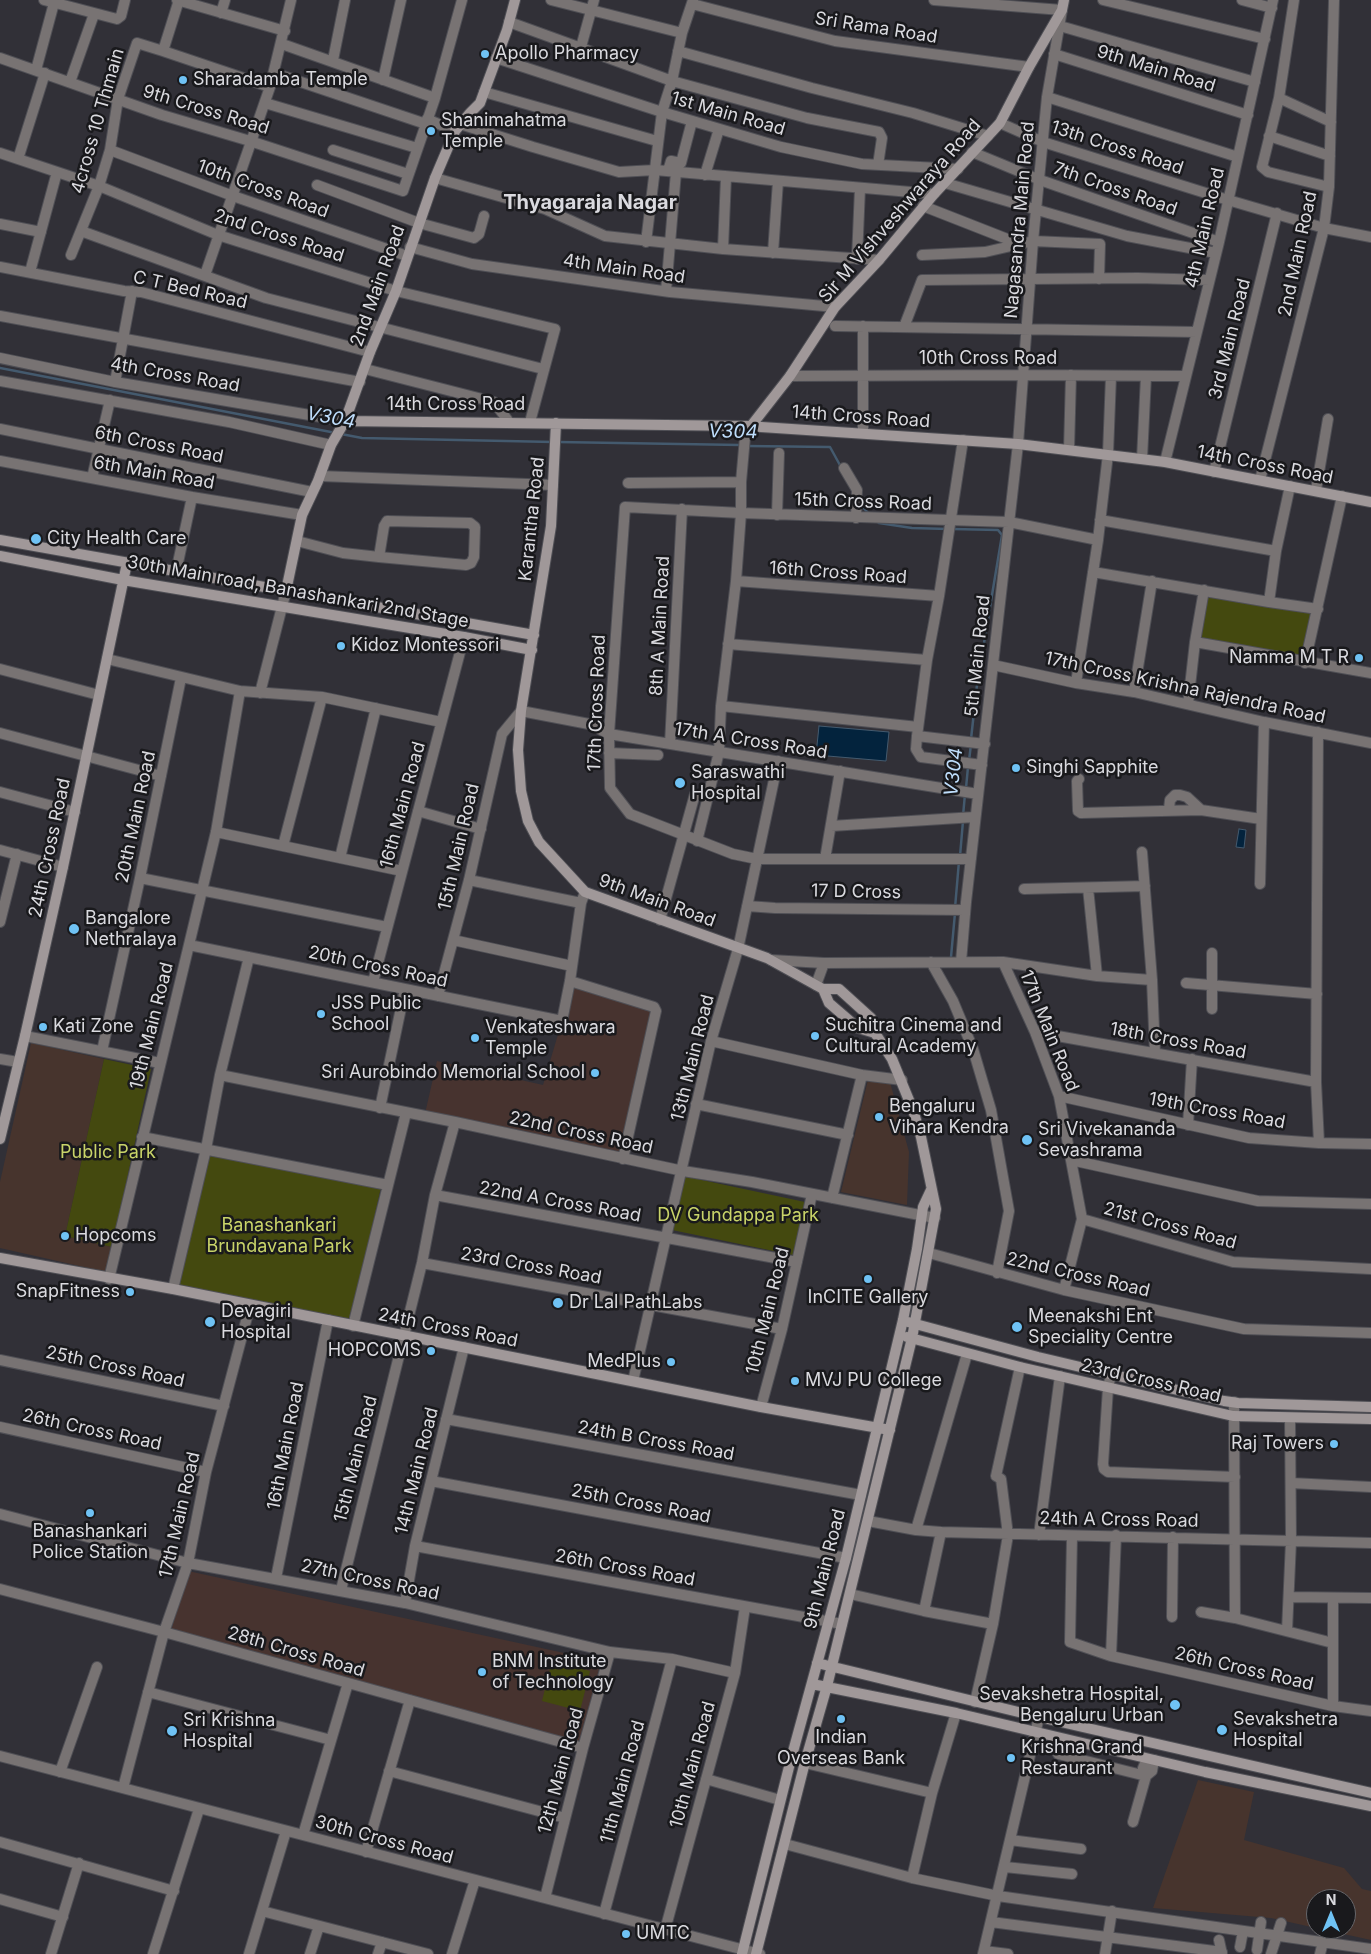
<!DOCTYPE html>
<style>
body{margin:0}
#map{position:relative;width:1371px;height:1954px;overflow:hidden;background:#313037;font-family:Inter,sans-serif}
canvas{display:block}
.north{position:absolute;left:1306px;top:1889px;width:50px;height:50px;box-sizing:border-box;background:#19191c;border:1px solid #66666a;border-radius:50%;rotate:0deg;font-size:14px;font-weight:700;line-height:20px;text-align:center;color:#dadadf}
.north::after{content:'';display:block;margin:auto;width:18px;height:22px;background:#6fc2f4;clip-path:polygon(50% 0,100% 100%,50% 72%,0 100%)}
</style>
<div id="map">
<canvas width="1371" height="1954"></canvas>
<div class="north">N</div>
</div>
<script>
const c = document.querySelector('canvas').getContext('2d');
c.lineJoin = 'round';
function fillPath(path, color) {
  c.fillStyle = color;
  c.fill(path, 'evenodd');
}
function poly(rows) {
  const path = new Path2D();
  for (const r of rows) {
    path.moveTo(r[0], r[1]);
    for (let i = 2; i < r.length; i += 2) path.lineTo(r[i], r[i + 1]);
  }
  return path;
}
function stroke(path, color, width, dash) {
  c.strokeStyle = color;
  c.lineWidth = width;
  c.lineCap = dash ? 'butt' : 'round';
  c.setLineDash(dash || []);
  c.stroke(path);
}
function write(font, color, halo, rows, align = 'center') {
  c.font = font + ' Inter,sans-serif';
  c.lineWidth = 5;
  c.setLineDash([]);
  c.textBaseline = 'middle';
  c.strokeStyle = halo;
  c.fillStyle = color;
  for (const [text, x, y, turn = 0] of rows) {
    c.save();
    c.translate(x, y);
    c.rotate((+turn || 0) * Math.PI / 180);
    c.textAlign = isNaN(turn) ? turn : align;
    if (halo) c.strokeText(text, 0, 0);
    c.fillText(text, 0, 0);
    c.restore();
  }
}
const commercial = poly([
 [31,1043,104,1059,65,1236,112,1247,106,1272,0,1248,0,1182],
 [868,1080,890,1082,909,1152,907,1205,841,1192],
 [1198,1780,1254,1792,1244,1840,1344,1868,1362,1889,1371,1891,1371,1940,1321,1929,1346,1929,1346,1899,1316,1899,1316,1928,1271,1918,1153,1908]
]);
const education = poly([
 [570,981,654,1007,623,1159,424,1118,437,1061,543,1085,562,1021],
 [188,1571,601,1661,580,1743,171,1631]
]);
const green = poly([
 [1204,590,1318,611,1305,663,1195,642],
 [104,1059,151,1069,112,1247,65,1236],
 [206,1150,381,1187,351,1323,177,1286],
 [683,1176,805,1202,793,1255,672,1230],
 [552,1661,590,1671,580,1711,542,1701]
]);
const water = poly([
 [819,726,889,732,886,761,816,755,819,726],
 [1239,829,1246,830,1244,848,1236,847,1239,829]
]);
const stream = poly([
 [0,368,336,433],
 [341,434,362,438,553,442],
 [558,442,740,445],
 [746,446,830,447,841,467],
 [861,505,869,514],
 [877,521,879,523,912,528,948,529],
 [953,529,998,530,1002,535,977,685,971,739],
 [969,761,971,744],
 [966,788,968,767],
 [963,816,965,794],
 [960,856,963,821],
 [955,908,959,861],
 [951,957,955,913]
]);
const street = poly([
 [44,0,117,19,121,16,125,0],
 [177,0,285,31],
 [551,0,682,33],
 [934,0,1062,10,1047,97,1033,241,1018,444,966,902,961,962],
 [1103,0,1265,39],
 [1242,0,1272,8],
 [1294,0,1279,98,1331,122],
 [692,4,835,41,1029,67],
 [221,13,225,0],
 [509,22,672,81,807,118,879,132,882,138,878,165],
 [1060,26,1255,82],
 [282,44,435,98],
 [581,47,594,0],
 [163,51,270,87],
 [678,51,812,88,913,113,988,136],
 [1054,54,1248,115],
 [0,58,162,115,250,141,403,191,435,98,462,0],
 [496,58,662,112,781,147,862,164,958,169],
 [333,60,345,0],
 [36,70,54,3],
 [274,73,426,124],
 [383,80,401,0],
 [70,82,94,14],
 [484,92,657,141],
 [1047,97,1238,157],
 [1279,98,1262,167,1268,172,1329,187],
 [265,103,417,148],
 [427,119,455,131],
 [1000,123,1043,142,1228,200,1324,228,1371,237],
 [460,124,533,147,619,172,655,170,934,194],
 [1269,136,1330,156],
 [110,150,233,196,407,256],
 [333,150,408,174],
 [972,152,1040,180,1219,242],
 [0,153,99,186,218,235,396,291,555,329,530,422],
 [18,159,45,73],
 [668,171,671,161,681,163,692,121],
 [705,175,719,129],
 [435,178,545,209,605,236,723,249,879,260],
 [945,183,1127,236,1216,253],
 [317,185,419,223,474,238,479,234,484,216],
 [923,206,1020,244],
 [0,224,41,232],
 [81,231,266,298,543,369],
 [646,242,662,112,672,81,682,33,693,0],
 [410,247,472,264,670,292,835,307],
 [723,249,726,177],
 [773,253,778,181],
 [71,255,99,186,110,150,118,99,137,43,163,51,179,0],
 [922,255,985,252,1033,241,1100,244,1099,279],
 [857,259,860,188],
 [0,267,124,291,141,292,370,352],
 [30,272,57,172],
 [205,275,270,87,291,0],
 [666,291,676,172],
 [0,316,360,382],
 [835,326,1197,332],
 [904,327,922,280,1138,278,1209,280],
 [0,358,115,382,345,421],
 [365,369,494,402,509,422],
 [790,376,1024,375,1186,376],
 [0,381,229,422,331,445],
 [115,382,132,291],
 [0,429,312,492],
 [863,433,863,326],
 [963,440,939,596,927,660,917,736,985,744],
 [1069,450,1071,375],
 [1142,459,1146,376],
 [0,461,192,497,302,515],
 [1165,462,1219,242,1273,0],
 [844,468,857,490,856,518],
 [1214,472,1277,213],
 [320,476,553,485],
 [92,478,110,400],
 [1260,480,1324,228,1329,187,1334,0],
 [628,483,741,482],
 [1316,490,1328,419],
 [777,515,779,453],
 [1100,520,1276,551],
 [297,541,343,553,379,557,466,565,471,563,474,557,475,527,470,523,387,521,384,526,379,557],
 [176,572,192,497],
 [1093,572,1269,602,1318,609],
 [736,581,939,596],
 [1269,602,1276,551,1290,486],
 [1195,642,1371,673],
 [728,644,927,660],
 [107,659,240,691,322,697,441,722],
 [1305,663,1342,496],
 [993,665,1076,683,1134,692,1264,722,1371,743],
 [0,669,99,695],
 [1076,683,1098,540,1108,454,1111,376],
 [1134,692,1152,581],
 [260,693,286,591],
 [1188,704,1195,642,1204,590],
 [721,706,918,727],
 [1318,732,1316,1082,1319,1143],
 [0,733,161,776],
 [917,736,916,749,921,757,982,765],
 [670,744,682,509],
 [609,753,658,755],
 [1079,779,1077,781,1078,811,1081,813,1201,810,1261,819],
 [0,792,75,812],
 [1169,809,1170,800,1175,795,1180,795,1187,797,1201,810],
 [418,811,481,829],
 [831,826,975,817],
 [216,832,402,871],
 [697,841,719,752,721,706,736,581,741,513,741,482,746,426],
 [283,846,322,697],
 [0,850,63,867],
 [1142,852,1152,980,1155,1053],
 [340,858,376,708],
 [825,859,840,771],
 [971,859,757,859,733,854,630,814,610,788,609,734,625,507,741,513,1009,522,1098,540],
 [140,878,387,927],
 [469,880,581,903],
 [1260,884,1264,722],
 [1088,888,1097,976],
 [1024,889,1145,886],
 [747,906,775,908,965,910],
 [660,920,695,794],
 [0,922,17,854],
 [453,940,572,966],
 [189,945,562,1021,570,981,581,903,585,892],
 [1212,953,1212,1009],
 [771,960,824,963,1003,962,1097,976,1152,980],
 [931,962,953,1001,973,1049,991,1110,1009,1211,997,1273],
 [1003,962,1035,1032,1059,1096,1082,1219,1064,1290],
 [570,981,654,1007,656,1011,623,1159],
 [373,982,464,637],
 [1186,983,1317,994],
 [816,985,824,963],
 [438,996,469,880,502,734,521,711,589,724,609,734,978,794],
 [1035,1032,1316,1082],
 [25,1036,160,1063],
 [711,1041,862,1075,902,1080],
 [102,1051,140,878,181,678],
 [0,1059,18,1062],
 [220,1075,455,1122,683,1171,752,1182,935,1218],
 [1059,1096,1249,1138,1319,1143,1371,1144],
 [696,1104,848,1135],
 [380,1108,405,989],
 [1188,1125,1192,1059],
 [142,1137,388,1185],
 [1071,1160,1258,1201,1371,1204],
 [435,1195,797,1262],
 [832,1198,862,1075],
 [1082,1219,1233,1262,1371,1269],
 [929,1253,1064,1290,1244,1329,1371,1333],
 [422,1263,782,1329],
 [109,1279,216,832,240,691],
 [173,1289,206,1149,220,1075,249,957],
 [353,1326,406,1113],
 [0,1360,224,1406],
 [1111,1374,1108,1388,1103,1464,1104,1469,1108,1472,1235,1477],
 [633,1381,711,1041,738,949,778,761],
 [1234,1402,1235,1618,1333,1643],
 [761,1407,782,1329,812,1194],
 [446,1419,861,1495],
 [0,1427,206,1472],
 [431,1481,846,1558],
 [1291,1483,1371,1487],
 [0,1514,188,1563,405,1603,610,1652,672,1659,735,1673],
 [868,1521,916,1530,941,1532,1371,1543],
 [916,1530,967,1354],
 [1039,1535,1060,1376],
 [1072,1536,1070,1642,1111,1656,1333,1706,1371,1711],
 [415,1546,842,1624],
 [276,1578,328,1320],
 [0,1589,164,1632,583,1748],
 [341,1590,422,1263,435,1195,455,1122],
 [850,1594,924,1611,993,1624],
 [1289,1597,1371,1598],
 [1333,1598,1333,1706],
 [405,1603,415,1546,464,1347],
 [924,1611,941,1532],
 [1201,1612,1235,1618],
 [1172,1617,1173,1537],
 [1287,1631,1291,1541,1290,1418],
 [1111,1656,1116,1535],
 [148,1692,331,1740],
 [975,1702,993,1624,1008,1535,1001,1479,996,1476,1020,1367],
 [956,1713,932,1793,912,1878,998,1896,1371,1949],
 [1058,1754,1146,1776],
 [0,1756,760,1954],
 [805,1763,932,1793],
 [389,1771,565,1818],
 [60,1772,97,1667],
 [1146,1776,1152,1771,1154,1760],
 [706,1779,780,1800],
 [123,1788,164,1632,188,1563,206,1472,250,1306],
 [1133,1822,1146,1776,1143,1768,1147,1759],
 [303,1835,348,1683],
 [1010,1840,1081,1849],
 [0,1842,174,1891],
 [785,1844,912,1878],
 [366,1852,410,1700],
 [1005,1867,1072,1874],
 [545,1898,583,1748,610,1652],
 [0,1899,63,1917],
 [262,1911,428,1954],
 [604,1914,672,1659],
 [991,1922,1222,1952],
 [665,1930,735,1673,745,1607],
 [1219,1940,1222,1954],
 [1240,1947,1243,1931],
 [1257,1950,1261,1922],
 [984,1951,1008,1954],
 [51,1954,79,1863],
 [153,1954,199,1809],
 [249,1954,286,1831],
 [310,1954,319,1926],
 [378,1954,382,1942],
 [452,1954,475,1880],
 [983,1954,1039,1717],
 [1105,1954,1112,1911],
 [1271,1954,1281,1923],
 [1320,1954,1323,1942]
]);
const secondary = poly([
 [345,421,746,426,1018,444,1165,462,1371,502],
 [556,423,551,526,521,711,518,750,521,791,528,821,539,842,585,892,767,958,823,989,839,989,871,1018,875,1033,892,1059,913,1110,921,1137,936,1209,912,1338,827,1686,804,1766,756,1954],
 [751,426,790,376,835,307,879,260,934,194,1000,123,1029,67,1062,10,1064,0],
 [0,540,534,635],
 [0,556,123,580,464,637,532,650],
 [286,591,302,515,318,481,331,445,345,421,370,352,396,291,435,178,455,131,470,113,480,103,507,30,515,0],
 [823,989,829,1003,858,1028,875,1033],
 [0,1139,25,1036,63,867,127,563],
 [0,1258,173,1289,761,1407,890,1430],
 [908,1322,1038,1357,1224,1401,1238,1403,1371,1407],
 [907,1337,1020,1367,1233,1416,1371,1419],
 [817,1663,1039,1717,1371,1793],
 [812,1684,956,1713,1205,1772,1371,1806],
 [742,1954,791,1759,846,1558,903,1320,917,1249,923,1207,931,1190]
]);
const markers = [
 [485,54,5,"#6fc2f4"],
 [183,80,5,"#6fc2f4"],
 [431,131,5,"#6fc2f4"],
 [36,539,6,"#6fc2f4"],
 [341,646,5,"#6fc2f4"],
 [1359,658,5,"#6fc2f4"],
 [1016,768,5,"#6fc2f4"],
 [680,783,6,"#6fc2f4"],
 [74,929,6,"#6fc2f4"],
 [321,1014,5,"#6fc2f4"],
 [43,1027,5,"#6fc2f4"],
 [815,1036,5,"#6fc2f4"],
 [475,1038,5,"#6fc2f4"],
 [595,1073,5,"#6fc2f4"],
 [879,1117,5,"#6fc2f4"],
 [1027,1140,6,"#6fc2f4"],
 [65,1236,5,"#6fc2f4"],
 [868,1279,5,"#6fc2f4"],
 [130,1292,5,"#6fc2f4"],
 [558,1303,6,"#6fc2f4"],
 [210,1322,6,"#6fc2f4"],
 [1017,1327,6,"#6fc2f4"],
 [431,1351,5,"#6fc2f4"],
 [671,1362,5,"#6fc2f4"],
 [795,1381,5,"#6fc2f4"],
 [1334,1444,5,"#6fc2f4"],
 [90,1513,5,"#6fc2f4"],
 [482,1672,5,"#6fc2f4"],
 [1175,1705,6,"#6fc2f4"],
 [841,1719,5,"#6fc2f4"],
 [1222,1730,6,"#6fc2f4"],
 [172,1731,6,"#6fc2f4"],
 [1011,1758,5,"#6fc2f4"],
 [626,1934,5,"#6fc2f4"]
];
const streetNames = [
 ["Sri Rama Road",876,28,9],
 ["9th Main Road",1156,69,17],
 ["9th Cross Road",206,110,17],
 ["1st Main Road",728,114,16],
 ["4cross 10 Thmain",98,121,-74],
 ["13th Cross Road",1117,148,18],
 ["10th Cross Road",263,189,20],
 ["7th Cross Road",1115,189,19],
 ["Sir M Vishveshwaraya Road",900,211,-49],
 ["Nagasandra Main Road",1020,220,-85],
 ["4th Main Road",1205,228,-77],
 ["2nd Cross Road",279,236,18],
 ["2nd Main Road",1298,254,-78],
 ["4th Main Road",624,269,8],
 ["2nd Main Road",378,286,-70],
 ["C T Bed Road",190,290,13],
 ["3rd Main Road",1230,339,-76],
 ["10th Cross Road",988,359],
 ["4th Cross Road",175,375,10],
 ["14th Cross Road",456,405],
 ["14th Cross Road",861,417,4],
 ["6th Cross Road",159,445,11],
 ["14th Cross Road",1265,465,11],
 ["6th Main Road",154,473,10],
 ["15th Cross Road",863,502,2],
 ["Karantha Road",532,519,-84],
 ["16th Cross Road",838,573,4],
 ["30th Main road, Banashankari 2nd Stage",298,592,10],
 ["8th A Main Road",660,626,-87],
 ["5th Main Road",978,656,-84],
 ["17th Cross Krishna Rajendra Road",1185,688,12],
 ["17th Cross Road",597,703,-88],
 ["17th A Cross Road",751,741,9],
 ["16th Main Road",403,805,-75],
 ["20th Main Road",136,817,-78],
 ["15th Main Road",459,847,-77],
 ["24th Cross Road",50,848,-78],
 ["17 D Cross",856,892,1],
 ["9th Main Road",657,901,20],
 ["20th Cross Road",378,967,12],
 ["19th Main Road",152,1026,-76],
 ["17th Main Road",1049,1031,68],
 ["18th Cross Road",1178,1041,10],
 ["13th Main Road",693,1058,-76],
 ["19th Cross Road",1217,1111,10],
 ["22nd Cross Road",581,1133,12],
 ["22nd A Cross Road",560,1202,10],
 ["21st Cross Road",1170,1226,15],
 ["23rd Cross Road",531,1266,10],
 ["22nd Cross Road",1078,1275,13],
 ["10th Main Road",768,1311,-76],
 ["24th Cross Road",448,1328,11],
 ["25th Cross Road",115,1367,12],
 ["23rd Cross Road",1151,1381,13],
 ["26th Cross Road",92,1430,12],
 ["24th B Cross Road",656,1441,10],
 ["16th Main Road",286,1446,-79],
 ["15th Main Road",356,1459,-76],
 ["14th Main Road",417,1471,-76],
 ["25th Cross Road",641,1504,11],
 ["17th Main Road",180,1515,-77],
 ["24th A Cross Road",1119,1520,1],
 ["26th Cross Road",625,1568,10],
 ["9th Main Road",825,1569,-76],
 ["27th Cross Road",370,1580,12],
 ["28th Cross Road",296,1652,16],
 ["26th Cross Road",1244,1669,13],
 ["10th Main Road",693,1765,-75],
 ["12th Main Road",561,1771,-75],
 ["11th Main Road",623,1782,-75],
 ["30th Cross Road",384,1840,15]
];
const poiNames = [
 ["Apollo Pharmacy",495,54],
 ["Sharadamba Temple",193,80],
 ["Shanimahatma",441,121],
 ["Temple",441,142],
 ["City Health Care",47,539],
 ["Kidoz Montessori",351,646],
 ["Namma M T R",1349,658,"right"],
 ["Singhi Sapphite",1026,768],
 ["Saraswathi",691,773],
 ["Hospital",691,794],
 ["Bangalore",85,919],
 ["Nethralaya",85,940],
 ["JSS Public",331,1004],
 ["School",331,1025],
 ["Suchitra Cinema and",825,1026],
 ["Cultural Academy",825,1047],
 ["Kati Zone",53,1027],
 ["Venkateshwara",485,1028],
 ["Temple",485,1049],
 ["Sri Aurobindo Memorial School",585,1073,"right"],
 ["Bengaluru",889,1107],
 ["Vihara Kendra",889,1128],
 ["Sri Vivekananda",1038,1130],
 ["Sevashrama",1038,1151],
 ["Hopcoms",75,1236],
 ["SnapFitness",120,1292,"right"],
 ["InCITE Gallery",868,1298,"center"],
 ["Dr Lal PathLabs",569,1303],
 ["Devagiri",221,1312],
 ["Hospital",221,1333],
 ["Meenakshi Ent",1028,1317],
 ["Speciality Centre",1028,1338],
 ["HOPCOMS",421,1351,"right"],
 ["MedPlus",661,1362,"right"],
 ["MVJ PU College",805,1381],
 ["Raj Towers",1324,1444,"right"],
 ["Banashankari",90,1532,"center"],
 ["Police Station",90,1553,"center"],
 ["BNM Institute",492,1662],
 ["of Technology",492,1683],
 ["Sevakshetra Hospital,",1164,1695,"right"],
 ["Bengaluru Urban",1164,1716,"right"],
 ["Sevakshetra",1233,1720],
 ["Hospital",1233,1741],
 ["Sri Krishna",183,1721],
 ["Hospital",183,1742],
 ["Indian",841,1738,"center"],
 ["Overseas Bank",841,1759,"center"],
 ["Krishna Grand",1021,1748],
 ["Restaurant",1021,1769],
 ["UMTC",636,1934]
];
const parkNames = [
 ["Public Park",108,1153],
 ["DV Gundappa Park",738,1216],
 ["Banashankari",279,1226],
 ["Brundavana Park",279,1247]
];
const waterNames = [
 ["V304",331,418,11],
 ["V304",733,432,1],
 ["V304",954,772,-84]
];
const quarterNames = [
 ["Thyagaraja Nagar",590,203]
];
fillPath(commercial, '#47342d');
fillPath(education, '#47332f');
fillPath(green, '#44490f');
fillPath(water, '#03233d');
stroke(water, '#445a6e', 1);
stroke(stream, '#445a6e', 2.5);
stroke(street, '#4f4f55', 12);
stroke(secondary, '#4f4f55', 12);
stroke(street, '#787373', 10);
stroke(secondary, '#a09899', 10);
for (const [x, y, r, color] of markers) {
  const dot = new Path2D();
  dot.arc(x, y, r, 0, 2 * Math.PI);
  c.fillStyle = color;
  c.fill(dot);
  stroke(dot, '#19191c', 2);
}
write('18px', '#dadadf', '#19191c', streetNames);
write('18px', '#dadadf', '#19191c', poiNames, 'left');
write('18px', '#c9d469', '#19191c', parkNames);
write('italic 19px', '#beddfb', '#19191c', waterNames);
write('bold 20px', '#dadadf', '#19191c', quarterNames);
</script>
